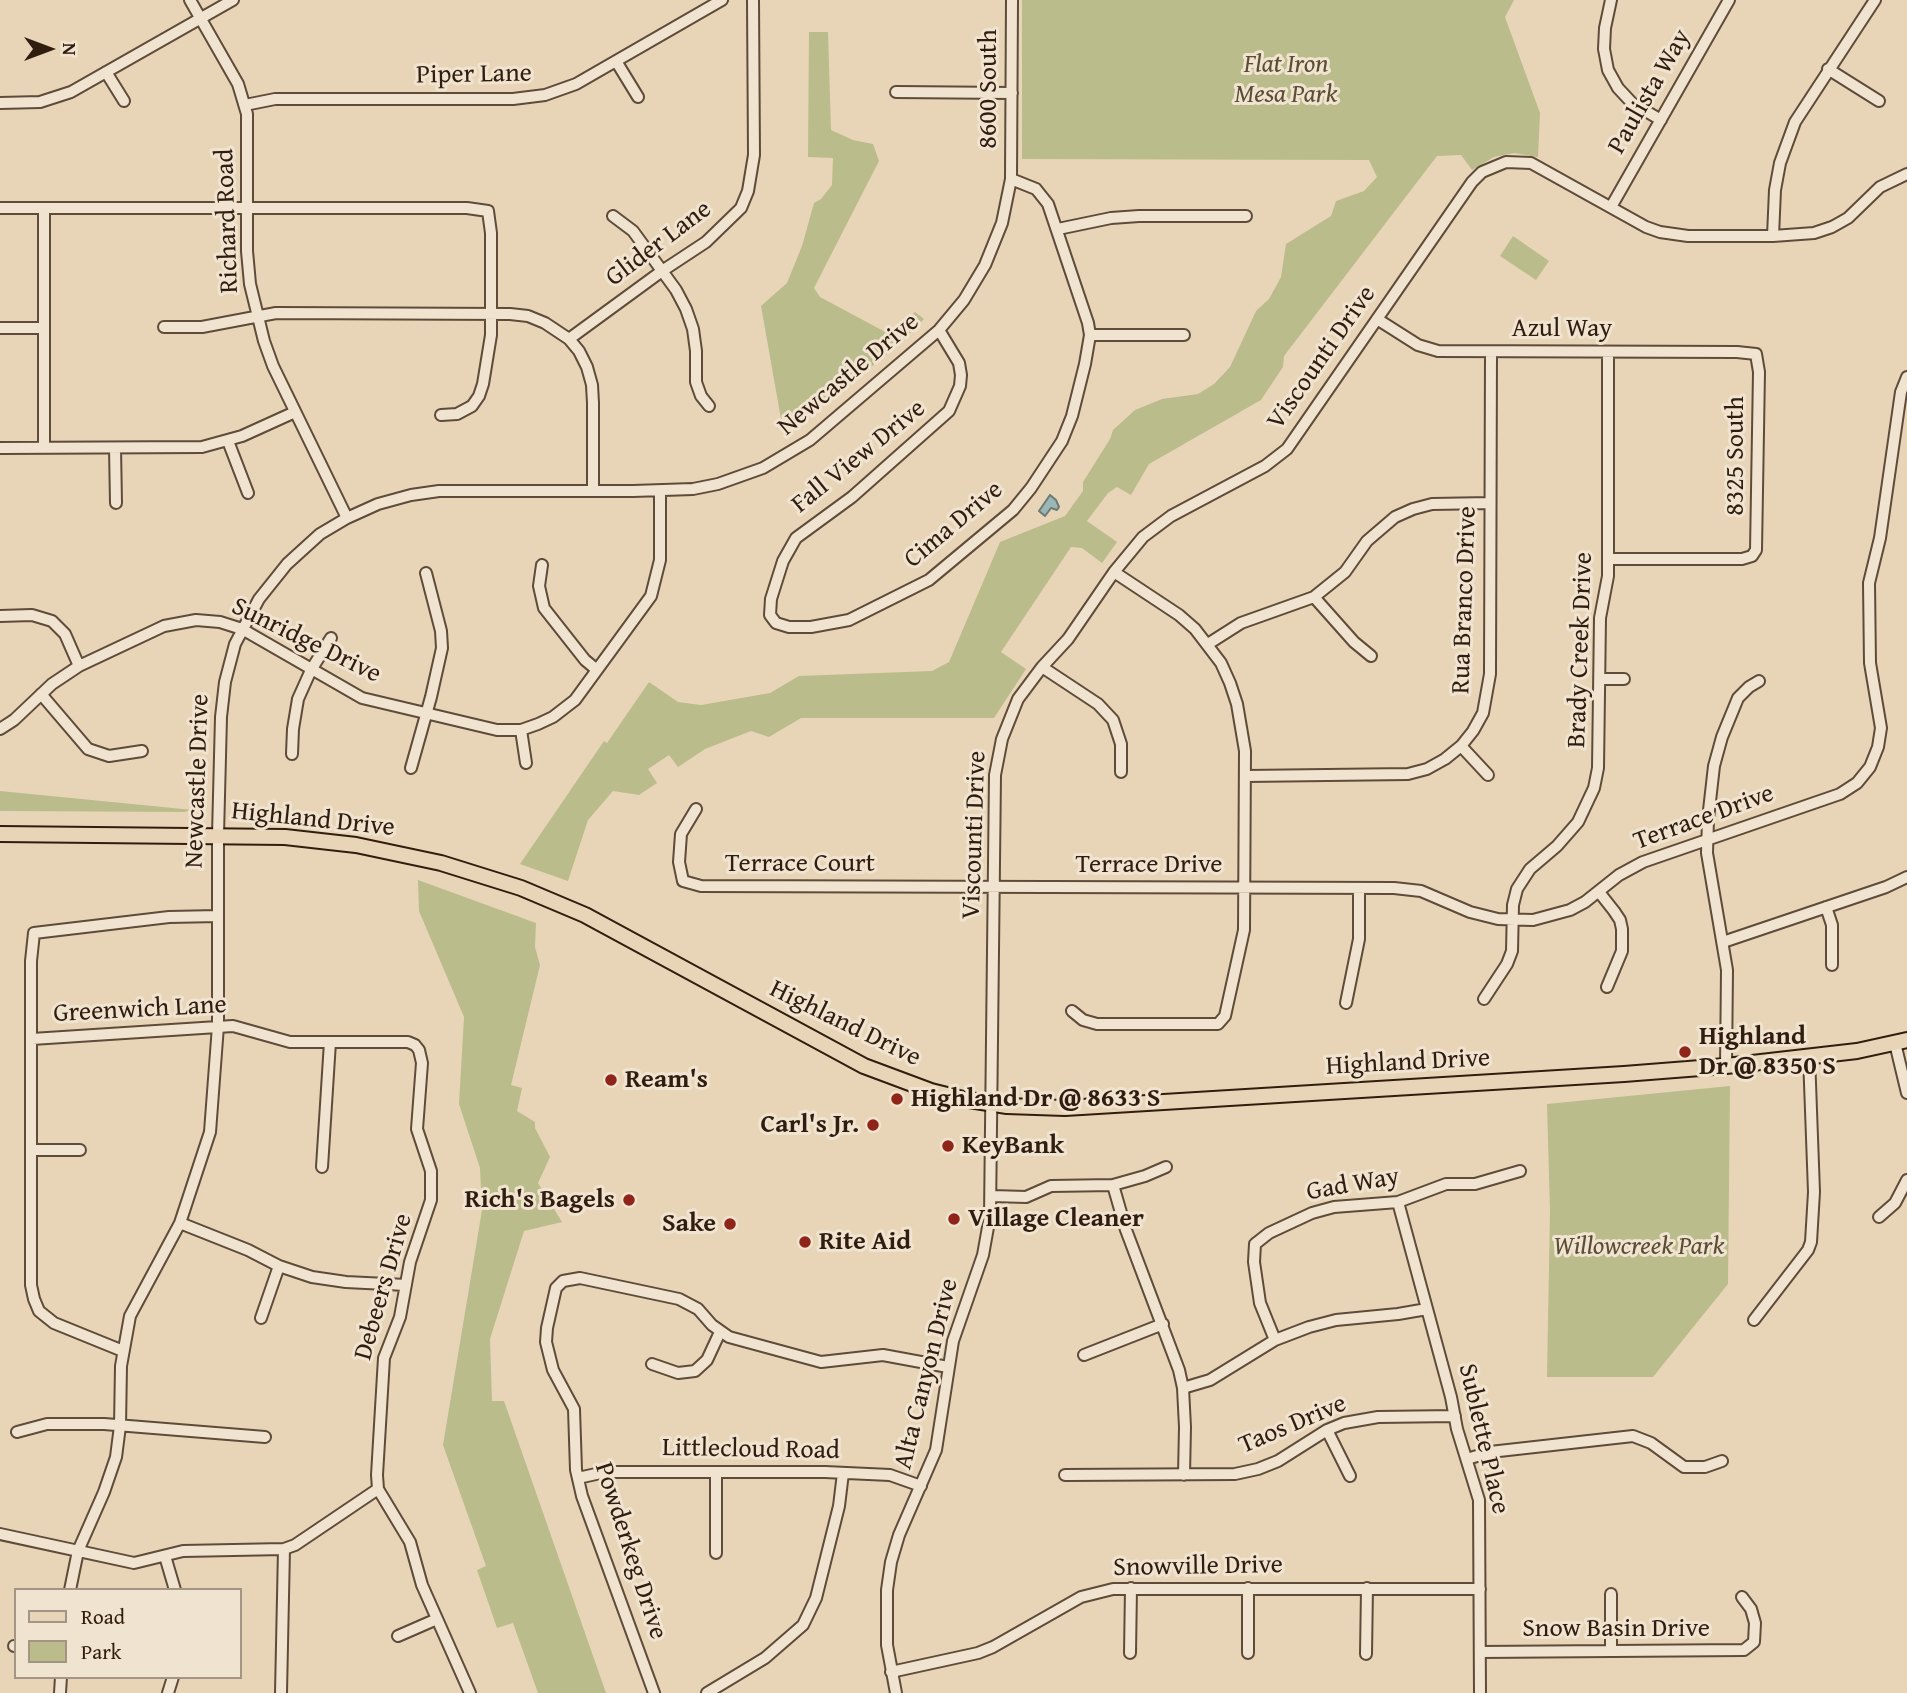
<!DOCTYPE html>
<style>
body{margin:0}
#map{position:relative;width:1907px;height:1693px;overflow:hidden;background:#e8d5b7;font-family:"Gentium Book Plus",serif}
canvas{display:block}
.legend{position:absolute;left:14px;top:1588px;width:228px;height:91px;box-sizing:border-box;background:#f0e4d0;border:2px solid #a49483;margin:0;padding:9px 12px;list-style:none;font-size:21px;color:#311d0f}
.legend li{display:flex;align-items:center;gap:14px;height:35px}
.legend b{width:35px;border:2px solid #a49483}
.north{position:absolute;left:14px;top:14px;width:70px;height:70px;-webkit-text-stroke:5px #f0e4d0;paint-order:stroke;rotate:90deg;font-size:19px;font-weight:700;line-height:28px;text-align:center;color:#311d0f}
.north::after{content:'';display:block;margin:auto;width:24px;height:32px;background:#311d0f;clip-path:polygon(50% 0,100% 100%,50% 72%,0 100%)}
</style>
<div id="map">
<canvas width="1907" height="1693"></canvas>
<ul class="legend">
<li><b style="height:9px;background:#e8d5b7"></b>Road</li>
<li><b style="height:19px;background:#babc8b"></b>Park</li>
</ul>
<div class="north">N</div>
</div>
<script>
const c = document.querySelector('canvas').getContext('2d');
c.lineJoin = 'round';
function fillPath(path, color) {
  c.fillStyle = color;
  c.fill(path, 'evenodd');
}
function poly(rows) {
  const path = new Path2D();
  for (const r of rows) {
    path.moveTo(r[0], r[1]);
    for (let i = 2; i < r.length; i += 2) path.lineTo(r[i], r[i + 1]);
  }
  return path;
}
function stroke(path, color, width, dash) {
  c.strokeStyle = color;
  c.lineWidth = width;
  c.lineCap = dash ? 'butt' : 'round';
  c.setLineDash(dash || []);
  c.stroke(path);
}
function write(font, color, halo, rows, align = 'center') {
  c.font = font + ' "Gentium Book Plus",serif';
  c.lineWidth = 6;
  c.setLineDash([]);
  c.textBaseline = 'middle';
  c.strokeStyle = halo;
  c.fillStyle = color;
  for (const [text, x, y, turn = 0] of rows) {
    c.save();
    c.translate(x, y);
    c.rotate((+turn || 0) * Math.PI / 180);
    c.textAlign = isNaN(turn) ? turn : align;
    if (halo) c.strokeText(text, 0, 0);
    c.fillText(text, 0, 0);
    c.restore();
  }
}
const green = poly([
 [1022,0,1514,0,1505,17,1540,113,1538,157,1514,153,1494,157,1472,170,1461,155,1437,156,1284,356,1283,367,1261,400,1149,464,1131,495,1117,487,1108,493,1087,521,1117,542,1102,563,1082,548,1071,547,1001,652,1026,669,994,718,801,718,769,737,751,731,705,749,678,767,669,755,648,769,657,783,639,795,613,791,588,820,568,881,520,864,604,741,607,743,649,682,678,702,701,705,770,693,799,676,932,671,949,662,1000,542,1065,516,1083,491,1083,482,1110,439,1113,430,1135,410,1162,399,1198,394,1214,384,1230,367,1256,311,1269,299,1281,277,1286,244,1331,216,1336,201,1364,191,1377,177,1369,160,1022,159],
 [809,32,828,32,831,130,853,140,873,144,879,161,814,288,820,297,891,335,915,312,924,319,896,347,784,436,761,306,787,283,802,246,814,203,821,199,832,185,833,158,808,157],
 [1513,236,1549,261,1536,280,1500,256],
 [0,791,193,810,184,812,0,811],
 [418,880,536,923,535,947,540,965,511,1085,522,1088,517,1111,535,1122,535,1128,550,1157,538,1183,562,1222,524,1231,490,1339,492,1401,504,1401,606,1693,538,1693,513,1623,497,1628,477,1570,486,1566,443,1445,482,1210,480,1168,459,1104,464,1017,419,911],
 [1730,1086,1728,1284,1653,1377,1547,1377,1550,1211,1547,1104]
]);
const water = poly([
 [1050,495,1056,500,1059,507,1057,510,1051,508,1045,516,1039,511,1050,495]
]);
const minor = poly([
 [190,0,238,84,247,114,247,251,250,284,264,341,273,366,347,518],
 [1611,0,1605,28,1604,49,1608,70,1618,88,1632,103,1661,120],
 [616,61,638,97],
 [1828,69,1879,101],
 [106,72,124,101],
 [896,92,1012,93],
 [0,103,40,102,71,92,233,0],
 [245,105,275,99,513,99,545,95,576,84,722,0],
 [1611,207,1729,0],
 [0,208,467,208,488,211,491,233,491,335,483,384,479,396,472,406,457,414,441,415],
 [44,208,44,448],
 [613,216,633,231,676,290,686,309,693,329,696,351,696,382,701,396,709,406],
 [1058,229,1111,218,1139,216,1246,216],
 [1773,236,1775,190,1780,163,1795,122,1875,0],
 [1377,319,1418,345,1438,351,1737,352,1756,354,1759,372,1756,550,1752,556,1742,559,1608,559],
 [164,327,202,327,276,313,510,314,528,316,545,323,569,339,579,351,587,367,592,385,593,403,593,491],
 [0,328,44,328],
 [939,330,959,363,961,375,960,386,949,411,852,497,796,538,783,561,771,599,770,615,776,623,789,627,811,627,849,620,929,580,1013,510,1031,488,1062,441,1072,416,1085,364,1090,335,1088,323,1048,204,1036,189,1011,179],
 [1090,335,1184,335],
 [569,339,662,271,706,242,741,208,748,191,754,155,753,0],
 [228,441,248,493],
 [0,448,202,447,242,436,295,412],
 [115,448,116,503],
 [542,565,539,586,544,608,585,660,597,670],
 [1314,597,1354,642,1371,656],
 [0,616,32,615,52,621,65,634,79,666],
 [1208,644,1241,623,1314,597,1345,572,1367,541,1395,517,1413,509,1432,504,1490,503],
 [1042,667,1098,704,1113,720,1121,744,1121,772],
 [1600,679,1624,679],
 [41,694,88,749,109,756,142,751],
 [0,729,14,720,52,684,79,666,164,626,196,620,220,622,242,629,362,698,497,730,521,730,538,724,553,717,575,700,651,596,660,560,660,491],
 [521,730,526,763],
 [1461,746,1488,775],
 [292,754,293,729,298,699,311,670,331,638],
 [411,768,431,697,442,648,441,631,426,573],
 [1246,776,1408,774,1427,769,1445,759,1461,746,1473,731,1483,713,1490,674,1491,352],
 [696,809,681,834,679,862,683,881,701,886,1394,888,1421,891,1470,912,1498,919,1533,920,1570,910,1585,902,1619,875,1643,862,1840,794,1857,783,1870,767,1878,747,1881,728,1870,663,1869,583,1880,538,1901,392,1907,377],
 [1599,892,1614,911,1620,920,1622,929,1622,951,1607,987],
 [1826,907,1832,925,1832,965],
 [1723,942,1886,887,1907,877],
 [1484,999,1507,964,1512,951,1513,905,1517,889,1530,869,1557,846,1578,822,1594,788,1598,768,1600,618,1608,576,1608,352],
 [1346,1003,1359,939,1359,888],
 [1072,1011,1083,1020,1097,1024,1218,1024,1225,1016,1244,930,1245,751,1237,704,1230,683,1221,663,1195,629,1179,615,1114,572],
 [32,1039,233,1026,290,1042,408,1042,415,1045,419,1050,422,1063,417,1129,431,1171,431,1200,410,1262,400,1317,384,1358,377,1475,378,1489,410,1542,422,1585,470,1693],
 [1895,1043,1907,1093],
 [1726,1066,1727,970,1707,853,1708,819,1714,766,1722,737,1738,698,1749,687,1759,681],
 [31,1150,80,1150],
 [322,1167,330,1042],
 [1113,1185,1126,1230,1179,1370,1183,1388,1185,1427,1184,1475],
 [992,1196,1026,1197,1051,1186,1113,1185,1145,1176,1166,1167],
 [1398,1202,1451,1397,1457,1429,1479,1500,1480,1693],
 [1879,1217,1895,1203,1907,1180],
 [180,1223,248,1250,279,1266,312,1277,346,1282,406,1285],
 [261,1318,279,1266],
 [1754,1320,1808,1250,1811,1242,1814,1192,1809,1056],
 [1275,1340,1260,1303,1254,1262,1255,1244,1269,1233,1312,1213,1334,1207,1398,1202,1446,1184,1475,1184,1520,1171],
 [123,1351,54,1323,39,1311,34,1299,31,1285,31,961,34,933,169,917,218,916],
 [1084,1355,1163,1324],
 [652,1364,678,1373,695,1371,707,1360,720,1332],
 [1183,1388,1210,1380,1275,1340,1309,1327,1336,1320,1398,1314,1427,1309],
 [1327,1430,1350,1476],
 [17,1432,47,1424,104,1424,265,1437],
 [1467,1459,1490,1452,1633,1436,1651,1443,1684,1467,1705,1467,1722,1461],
 [1065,1475,1235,1474,1258,1469,1278,1461,1327,1430,1344,1423,1378,1417,1455,1416],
 [578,1478,605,1472,825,1472,890,1475,921,1486],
 [0,1534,134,1563,183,1551,284,1549,295,1545,378,1489],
 [716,1553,716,1472],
 [165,1556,175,1590],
 [70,1590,78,1551,104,1492,116,1457,120,1426,121,1366,130,1316,180,1223,210,1132,218,1026,218,835,221,717,225,682,235,644,259,599,287,564,320,534,347,518,378,504,411,495,439,491,633,491,693,489,718,484,763,468,810,440,939,330,964,300,985,265,1002,223,1011,179,1012,0],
 [398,1636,437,1619],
 [14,1646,16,1646],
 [1611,1651,1611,1594],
 [1480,1652,1744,1650,1754,1642,1755,1623,1751,1609,1742,1597],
 [1130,1653,1131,1588],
 [1248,1653,1248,1588],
 [1366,1654,1367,1588],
 [891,1672,978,1653,993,1647,1081,1597,1113,1589,1480,1589],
 [60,1693,61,1677],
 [168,1693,173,1677],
 [281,1693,284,1549],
 [654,1693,582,1496,576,1470,574,1409,553,1370,546,1342,547,1328,556,1288,563,1281,580,1278,679,1299,698,1309,712,1325,729,1337,821,1362,883,1355,948,1367],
 [707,1693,765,1658,803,1625,816,1598,839,1506,843,1473],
 [896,1693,887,1645,887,1590,891,1562,899,1535,936,1450,953,1341,983,1255,990,1216,995,775,1002,739,1018,699,1042,667,1068,639,1114,572,1143,537,1171,516,1265,466,1287,449,1472,182,1482,172,1506,162,1531,163,1646,227,1660,232,1688,236,1773,236,1814,233,1832,227,1848,218,1880,187,1907,174]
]);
const major = poly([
 [0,834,285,837,356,845,441,863,521,888,585,915,864,1066,931,1091,963,1099,1007,1106,1065,1108,1624,1074,1726,1066,1857,1051,1907,1040]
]);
const markers = [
 [1685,1052,7,"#8f2418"],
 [611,1080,7,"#8f2418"],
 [897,1099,7,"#8f2418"],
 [873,1125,7,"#8f2418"],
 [948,1146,7,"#8f2418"],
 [629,1200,7,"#8f2418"],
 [954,1219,7,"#8f2418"],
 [730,1224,7,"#8f2418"],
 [805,1242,7,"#8f2418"]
];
const parkNames = [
 ["Flat Iron",1286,65],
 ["Mesa Park",1286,95],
 ["Willowcreek Park",1639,1247]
];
const streetNames = [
 ["Piper Lane",474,75,-1],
 ["8600 South",989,89,-90],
 ["Paulista Way",1650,92,-60],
 ["Richard Road",228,221,-92],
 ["Glider Lane",659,244,-37],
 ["Azul Way",1562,329],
 ["Viscounti Drive",1322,358,-55],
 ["Newcastle Drive",849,375,-40],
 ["8325 South",1736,456,-90],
 ["Fall View Drive",859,457,-39],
 ["Cima Drive",954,525,-40],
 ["Rua Branco Drive",1465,600,-88],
 ["Sunridge Drive",306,641,26],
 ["Brady Creek Drive",1581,650,-88],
 ["Newcastle Drive",198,781,-88],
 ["Terrace Drive",1704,818,-20],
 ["Highland Drive",313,820,6],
 ["Viscounti Drive",975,835,-88],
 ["Terrace Court",800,864],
 ["Terrace Drive",1149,865],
 ["Greenwich Lane",140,1010,-3],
 ["Highland Drive",845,1024,26],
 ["Highland Drive",1408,1063,-3],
 ["Gad Way",1353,1185,-10],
 ["Debeers Drive",384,1287,-74],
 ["Alta Canyon Drive",927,1374,-76],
 ["Taos Drive",1293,1425,-23],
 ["Sublette Place",1483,1439,77],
 ["Littlecloud Road",751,1450,1],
 ["Powderkeg Drive",630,1551,72],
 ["Snowville Drive",1198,1567,-1],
 ["Snow Basin Drive",1616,1629]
];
const poiNames = [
 ["Highland",1699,1037],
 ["Dr @ 8350 S",1699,1067],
 ["Ream's",625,1080],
 ["Highland Dr @ 8633 S",911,1099],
 ["Carl's Jr.",859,1125,"right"],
 ["KeyBank",962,1146],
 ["Rich's Bagels",615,1200,"right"],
 ["Village Cleaner",968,1219],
 ["Sake",716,1224,"right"],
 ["Rite Aid",819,1242]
];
fillPath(green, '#babc8b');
fillPath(water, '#99b7b6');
stroke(water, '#6f7973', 2);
stroke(minor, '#5f4b39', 14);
stroke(major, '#311d0f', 18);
stroke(minor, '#f0e4d0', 10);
stroke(major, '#e8d5b7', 14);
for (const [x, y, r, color] of markers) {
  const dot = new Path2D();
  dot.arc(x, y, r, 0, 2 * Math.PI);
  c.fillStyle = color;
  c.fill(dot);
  stroke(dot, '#f0e4d0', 2.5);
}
write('italic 26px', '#5a4d34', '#f0e4d0', parkNames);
write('26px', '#311d0f', '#f0e4d0', streetNames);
write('bold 26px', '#311d0f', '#f0e4d0', poiNames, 'left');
</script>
